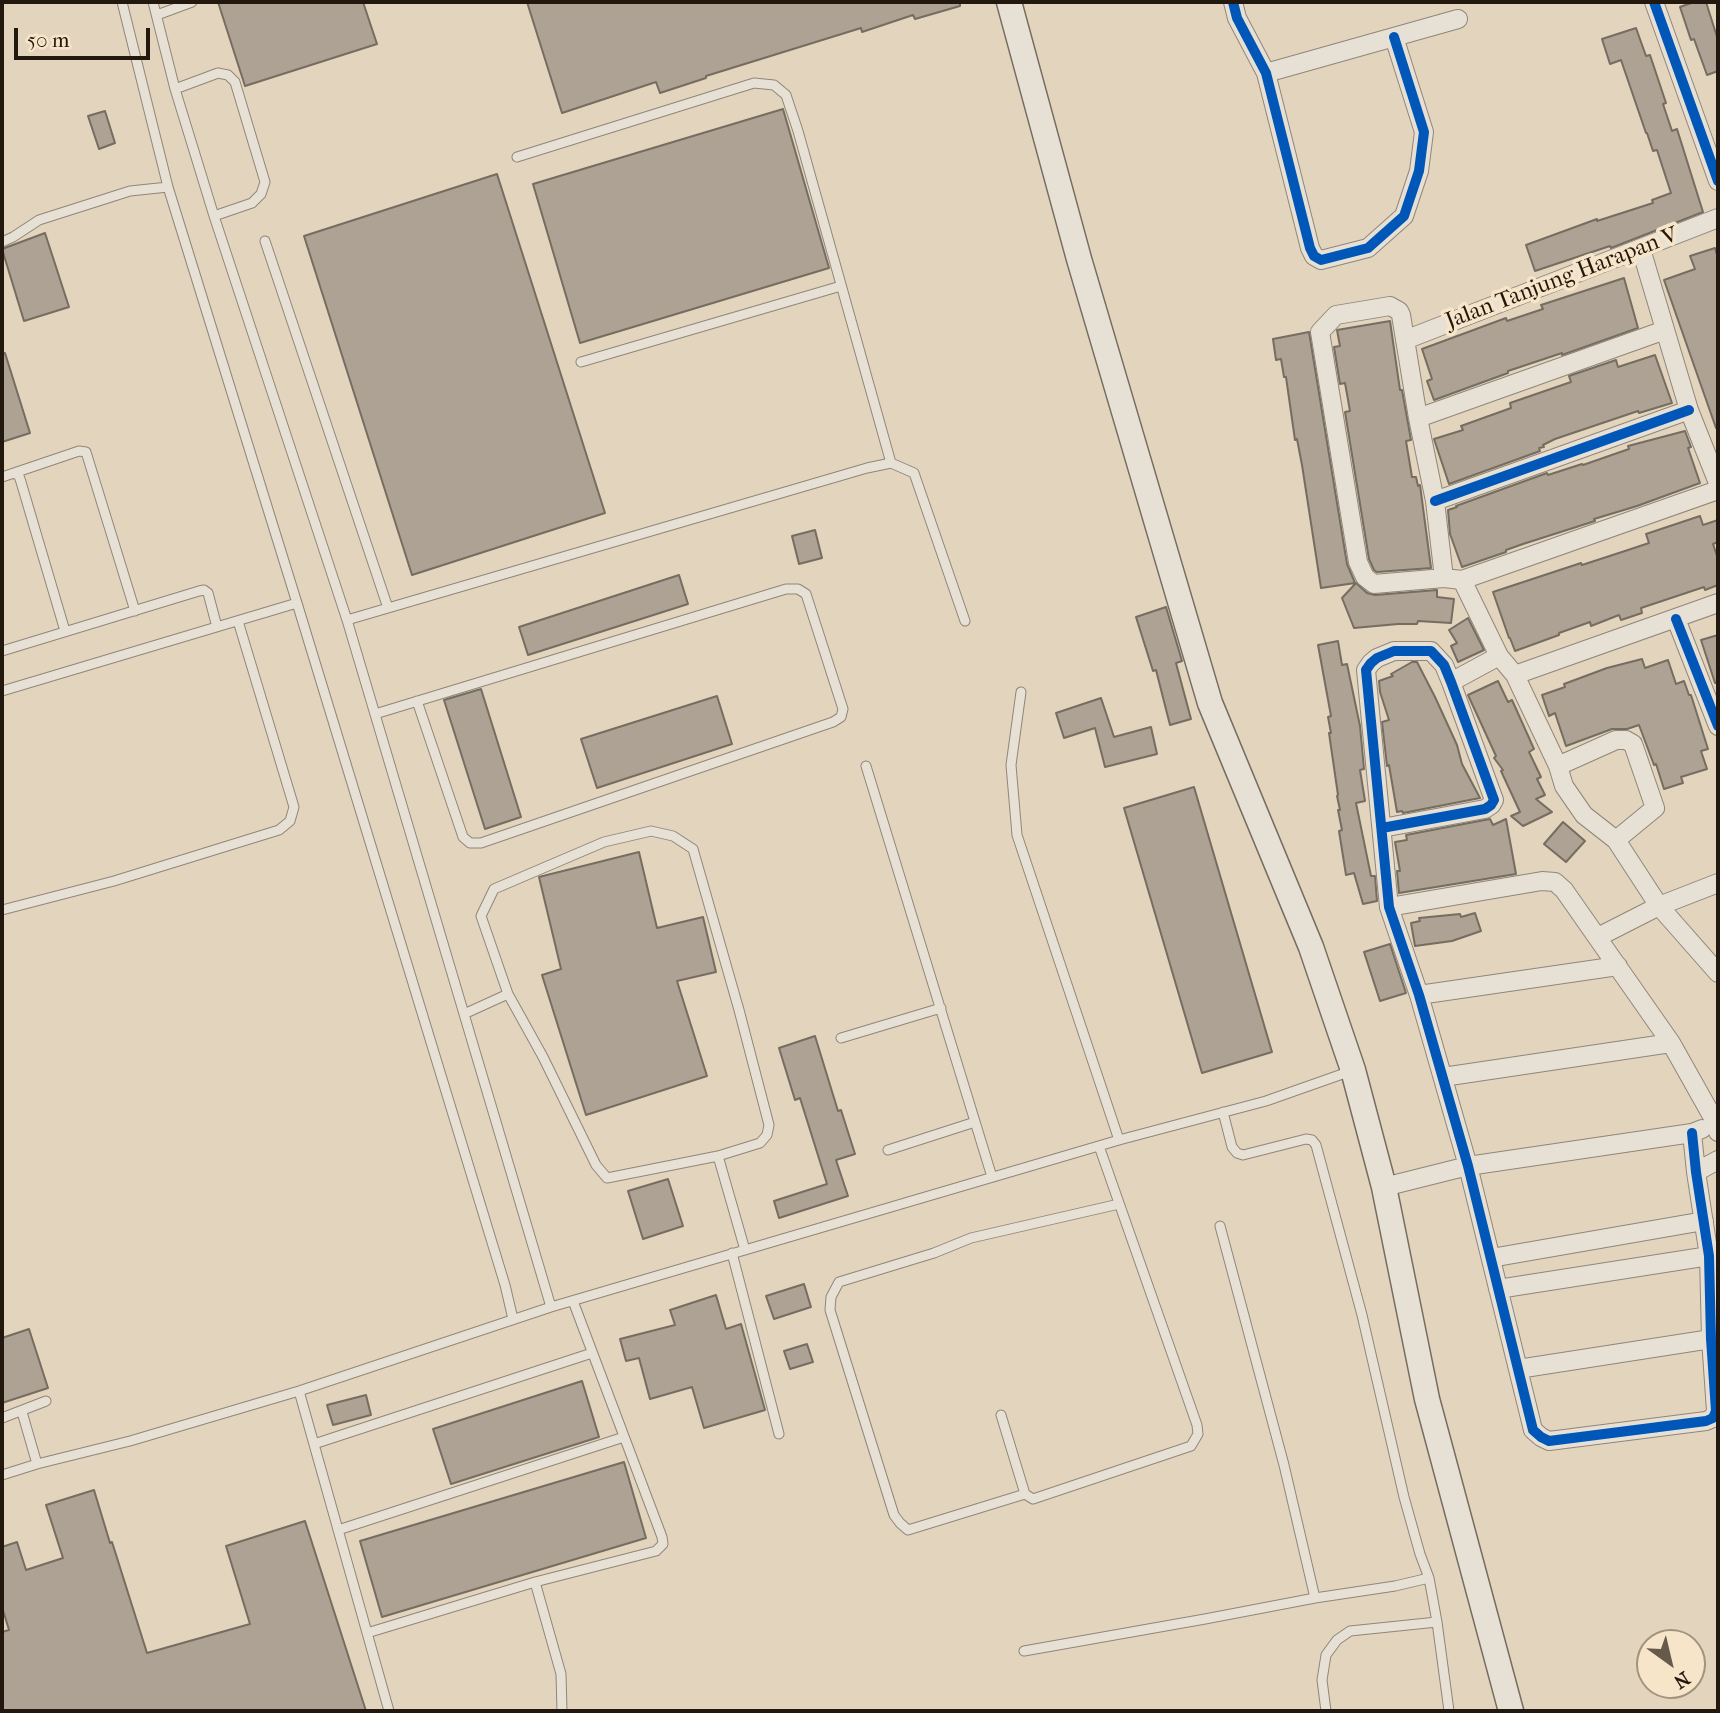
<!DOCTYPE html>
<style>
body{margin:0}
#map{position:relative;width:1720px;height:1713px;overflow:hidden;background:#e3d4bd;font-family:"IM FELL French Canon",serif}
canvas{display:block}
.frame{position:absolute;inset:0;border:4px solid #23180e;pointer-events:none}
.north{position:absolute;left:1636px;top:1629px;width:70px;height:70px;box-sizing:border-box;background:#f7e5ca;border:2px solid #a2937f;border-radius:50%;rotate:146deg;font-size:19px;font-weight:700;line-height:28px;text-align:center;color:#23180e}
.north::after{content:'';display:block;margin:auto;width:24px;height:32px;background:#665a4b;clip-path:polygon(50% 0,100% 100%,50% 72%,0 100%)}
.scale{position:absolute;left:14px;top:28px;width:136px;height:32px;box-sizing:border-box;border:4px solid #23180e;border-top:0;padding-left:9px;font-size:21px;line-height:24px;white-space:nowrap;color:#23180e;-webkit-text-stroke:5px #f7e5ca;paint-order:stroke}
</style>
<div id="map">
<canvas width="1720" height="1713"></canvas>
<div class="frame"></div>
<div class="north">N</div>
<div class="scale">50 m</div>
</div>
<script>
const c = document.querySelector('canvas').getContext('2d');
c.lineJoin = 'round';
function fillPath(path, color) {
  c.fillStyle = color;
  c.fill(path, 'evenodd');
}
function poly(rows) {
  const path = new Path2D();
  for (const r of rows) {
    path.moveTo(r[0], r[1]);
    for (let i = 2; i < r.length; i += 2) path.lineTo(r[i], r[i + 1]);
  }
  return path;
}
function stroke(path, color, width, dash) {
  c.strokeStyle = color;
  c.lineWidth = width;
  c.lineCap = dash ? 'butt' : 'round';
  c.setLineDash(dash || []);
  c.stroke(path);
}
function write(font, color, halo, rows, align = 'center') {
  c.font = font + ' "IM FELL French Canon",serif';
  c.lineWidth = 7;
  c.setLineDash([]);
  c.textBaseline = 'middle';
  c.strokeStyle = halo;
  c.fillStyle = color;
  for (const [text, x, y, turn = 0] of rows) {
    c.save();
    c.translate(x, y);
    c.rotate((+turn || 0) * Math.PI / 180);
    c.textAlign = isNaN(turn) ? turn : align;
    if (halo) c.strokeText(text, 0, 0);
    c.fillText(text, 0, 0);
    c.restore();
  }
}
const building = poly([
 [218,2,363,2,377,44,245,86,218,2],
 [527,2,960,2,960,6,915,19,913,15,862,32,861,28,706,76,706,78,660,93,656,82,562,113,527,2],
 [1694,2,1706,2,1718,40,1718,71,1707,75,1694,39,1691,40,1680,7,1694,2],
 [1636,28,1646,56,1650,55,1666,103,1663,104,1672,131,1677,129,1703,212,1611,248,1610,246,1535,271,1526,245,1597,219,1597,221,1653,203,1652,200,1671,193,1657,150,1653,151,1647,133,1646,133,1621,60,1610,64,1602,39,1636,28],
 [783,109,829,268,580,343,533,184,783,109],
 [105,111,115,143,99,149,88,116,105,111],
 [497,174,605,513,412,575,304,236,497,174],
 [45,233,69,307,24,321,2,249,45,233],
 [1715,248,1718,258,1718,427,1716,428,1664,280,1695,269,1690,256,1715,248],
 [1624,278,1638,328,1562,355,1562,353,1508,371,1508,373,1434,400,1427,381,1432,379,1422,349,1506,318,1507,321,1543,309,1541,305,1624,278],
 [1390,321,1400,390,1402,390,1411,440,1406,441,1412,477,1416,477,1418,486,1420,485,1431,568,1377,572,1374,570,1369,559,1345,412,1350,411,1345,383,1340,384,1334,347,1340,346,1337,330,1390,321],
 [1309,332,1347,564,1355,583,1321,588,1302,465,1297,439,1295,440,1286,377,1284,377,1281,359,1276,360,1273,339,1309,332],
 [5,353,30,433,2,442,2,354,5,353],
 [1655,355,1672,403,1639,413,1638,411,1555,439,1543,445,1544,447,1539,448,1540,451,1449,484,1434,439,1463,430,1461,426,1511,408,1510,403,1571,382,1569,376,1616,360,1618,367,1655,355],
 [1685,431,1691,447,1688,448,1700,483,1637,506,1594,519,1595,521,1523,544,1506,550,1506,552,1462,567,1450,534,1448,510,1457,507,1456,506,1547,473,1548,475,1582,464,1583,465,1629,449,1628,446,1685,431],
 [1700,516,1703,525,1718,520,1718,542,1713,544,1718,559,1718,585,1705,590,1704,587,1641,608,1642,613,1621,620,1619,615,1591,626,1590,622,1559,633,1559,635,1515,651,1510,638,1509,638,1493,592,1581,563,1582,565,1628,550,1649,543,1646,534,1700,516],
 [815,530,822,558,799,564,792,536,815,530],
 [679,575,688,604,528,655,519,627,679,575],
 [1356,583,1367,593,1375,595,1437,590,1437,597,1454,599,1451,623,1418,621,1417,624,1398,624,1354,628,1342,598,1356,583],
 [1166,607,1182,661,1176,663,1191,719,1170,725,1156,670,1153,671,1136,617,1166,607],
 [1468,618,1484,650,1458,662,1451,646,1457,643,1449,630,1468,618],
 [1718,635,1718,682,1715,683,1701,640,1718,635],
 [1338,641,1342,665,1347,664,1360,726,1364,769,1360,770,1365,801,1356,803,1371,876,1375,876,1377,901,1363,904,1354,873,1346,875,1339,831,1342,830,1338,810,1340,810,1337,796,1338,795,1329,733,1331,733,1328,717,1331,716,1318,645,1338,641],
 [1642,659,1645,668,1668,660,1676,684,1684,681,1689,695,1691,695,1708,749,1701,751,1707,769,1681,777,1683,783,1664,789,1656,764,1654,765,1639,725,1627,729,1612,729,1566,746,1555,713,1549,716,1542,695,1565,687,1564,684,1607,668,1642,659],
 [1412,662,1417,662,1435,697,1457,745,1462,764,1480,798,1403,813,1402,811,1397,812,1389,765,1387,766,1382,722,1389,720,1380,692,1379,681,1393,676,1391,674,1412,662],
 [1498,681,1508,702,1512,700,1534,749,1529,752,1541,777,1537,779,1545,795,1536,799,1552,812,1523,826,1511,816,1520,812,1501,771,1503,770,1494,758,1496,756,1468,695,1498,681],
 [481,689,521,817,485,829,444,700,481,689],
 [717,696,732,744,597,788,581,739,717,696],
 [1101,698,1114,737,1151,727,1157,754,1105,767,1095,728,1064,738,1056,713,1101,698],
 [1194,787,1272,1052,1202,1073,1124,808,1194,787],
 [1490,819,1493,825,1506,819,1516,874,1399,893,1397,871,1400,871,1395,842,1407,840,1406,835,1490,819],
 [1563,822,1585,841,1566,862,1544,844,1563,822],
 [639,852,657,928,703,917,716,972,677,981,707,1076,586,1115,542,975,561,969,539,877,639,852],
 [1475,913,1481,931,1452,941,1415,946,1411,923,1420,921,1419,918,1460,914,1461,917,1475,913],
 [1390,944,1406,993,1380,1001,1364,952,1390,944],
 [815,1036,838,1111,841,1110,855,1154,836,1160,848,1196,779,1218,774,1201,827,1184,800,1098,795,1100,779,1048,815,1036],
 [668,1179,683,1226,643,1239,628,1191,668,1179],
 [804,1284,811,1307,774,1319,766,1296,804,1284],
 [716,1295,726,1329,741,1324,765,1410,704,1428,692,1387,650,1399,639,1358,626,1361,620,1339,675,1325,670,1310,716,1295],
 [29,1329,48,1388,2,1403,2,1338,29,1329],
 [807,1344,813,1362,790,1369,784,1351,807,1344],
 [582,1381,599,1437,451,1484,433,1429,582,1381],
 [366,1395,371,1415,333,1425,327,1405,366,1395],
 [624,1462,646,1538,382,1617,360,1541,624,1462],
 [94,1490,110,1543,112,1542,147,1653,250,1624,226,1546,305,1521,366,1711,2,1711,2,1632,9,1630,2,1607,2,1547,17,1542,26,1570,63,1558,46,1505,94,1490]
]);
const service = poly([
 [122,2,168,187,297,603,505,1285,513,1319],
 [153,2,175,89,214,216,347,620,551,1307],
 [157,15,192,2],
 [175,89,218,73,228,75,235,82,265,182,261,194,252,203,214,216],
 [517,157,754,83,774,85,786,95,798,131,891,463],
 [265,241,388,608],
 [2,242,13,237,39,220,130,191,168,187],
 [581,362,841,286],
 [14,473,79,451,86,452,135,611],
 [2,477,14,473,19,476,21,482,65,631],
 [347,620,867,468,891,463,914,473,965,621],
 [2,651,199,591,204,590,208,593,217,627],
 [2,691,297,603],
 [1021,692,1011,765,1017,835,1119,1140],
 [375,714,786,589,798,589,806,594,843,709,841,717,833,722,481,843,470,843,463,837,417,701],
 [866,766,992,1177],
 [2,910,114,881,279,830,290,821,294,807,238,621],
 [464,1014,508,994],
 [841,1038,941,1008],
 [888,1150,975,1122],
 [718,1156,607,1178,596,1165,543,1057,508,994,481,916,494,889,604,842,651,831,673,836,693,849,739,1010,769,1125,767,1135,760,1143,718,1156,745,1250],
 [1220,1226,1284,1465,1315,1598],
 [732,1253,779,1434],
 [299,1391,389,1711],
 [22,1412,37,1464],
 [1001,1415,1025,1494,1033,1499,1191,1446,1198,1434,1197,1425,1099,1146],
 [2,1418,46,1401],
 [314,1444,592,1353],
 [2,1475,37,1464,130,1441,299,1391,551,1307,1119,1140,1266,1101,1351,1071],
 [1025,1494,908,1530,900,1523,894,1515,830,1310,831,1297,839,1282,934,1253,971,1238,1119,1204],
 [338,1530,624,1437],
 [1429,1578,1437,1622,1449,1711],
 [535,1582,561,1674,562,1711],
 [367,1633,535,1582,656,1551,663,1544,662,1537,573,1301],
 [1024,1651,1205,1619,1315,1598,1395,1586,1429,1578,1420,1554,1404,1497,1362,1315,1316,1145,1312,1140,1306,1139,1243,1155,1237,1153,1232,1147,1223,1112],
 [1326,1711,1322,1680,1326,1655,1337,1640,1350,1631,1437,1622]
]);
const minor = poly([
 [1233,2,1237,18,1266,73,1310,248,1314,256,1321,260,1368,248,1404,216,1419,171,1424,132,1394,37],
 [1654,2,1718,181],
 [1266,73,1458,19],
 [1641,249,1689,410,1718,483],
 [1405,340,1718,218],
 [1418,418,1665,330],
 [1435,501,1689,410],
 [1444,578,1435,501,1418,418,1401,315,1399,311,1390,306,1336,315,1320,332,1358,562,1365,577,1374,584,1444,578,1462,580,1718,490],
 [1462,580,1499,656,1515,675,1558,766,1564,786,1584,815,1616,840,1659,906,1718,973],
 [1676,619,1718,726],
 [1515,675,1718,603],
 [1451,682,1499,656],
 [1558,766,1616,740,1626,740,1633,744,1655,808,1616,840],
 [1382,828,1485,809,1491,805,1494,800,1451,682,1444,665,1431,651,1394,651,1377,658,1371,663,1366,670,1389,907,1419,995,1468,1166,1533,1430,1541,1437,1549,1441,1706,1421,1713,1418,1716,1411,1711,1339,1709,1256,1696,1172,1692,1133],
 [1389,907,1542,881,1555,882,1564,890,1671,1043,1716,1123,1718,1132],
 [1598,937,1659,906,1718,883],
 [1419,995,1618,966],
 [1443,1077,1671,1043],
 [1696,1172,1718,1160],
 [1384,1187,1468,1166,1692,1133,1702,1129],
 [1491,1258,1704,1221],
 [1498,1289,1709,1256],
 [1518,1369,1711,1339]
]);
const secondary = poly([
 [1009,2,1079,259,1210,703,1311,947,1353,1070,1384,1187,1427,1399,1511,1711]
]);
const cycleway = poly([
 [1233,2,1237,18,1266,73,1310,248,1314,256,1321,260,1368,248,1404,216,1419,171,1424,132,1394,37],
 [1654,2,1718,181],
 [1435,501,1689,410],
 [1676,619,1718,726],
 [1382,828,1485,809,1491,805,1494,800,1451,682,1444,665,1431,651,1394,651,1377,658,1371,663,1366,670,1389,907,1419,995,1468,1166,1533,1430,1541,1437,1549,1441,1706,1421,1713,1418,1716,1411,1711,1339,1709,1256,1696,1172,1692,1133]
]);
const streetNames = [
 ["Jalan Tanjung Harapan V",1562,279,-21]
];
fillPath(building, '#ada293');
stroke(building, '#766d61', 2);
stroke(service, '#908679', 11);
stroke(minor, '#908679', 20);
stroke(secondary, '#766d61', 27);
stroke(service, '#e7e0d5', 9);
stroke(minor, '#e7e0d5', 18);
stroke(secondary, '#e7e0d5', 24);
stroke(cycleway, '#0057b8', 10);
write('23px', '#23180e', '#f7e5ca', streetNames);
</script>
